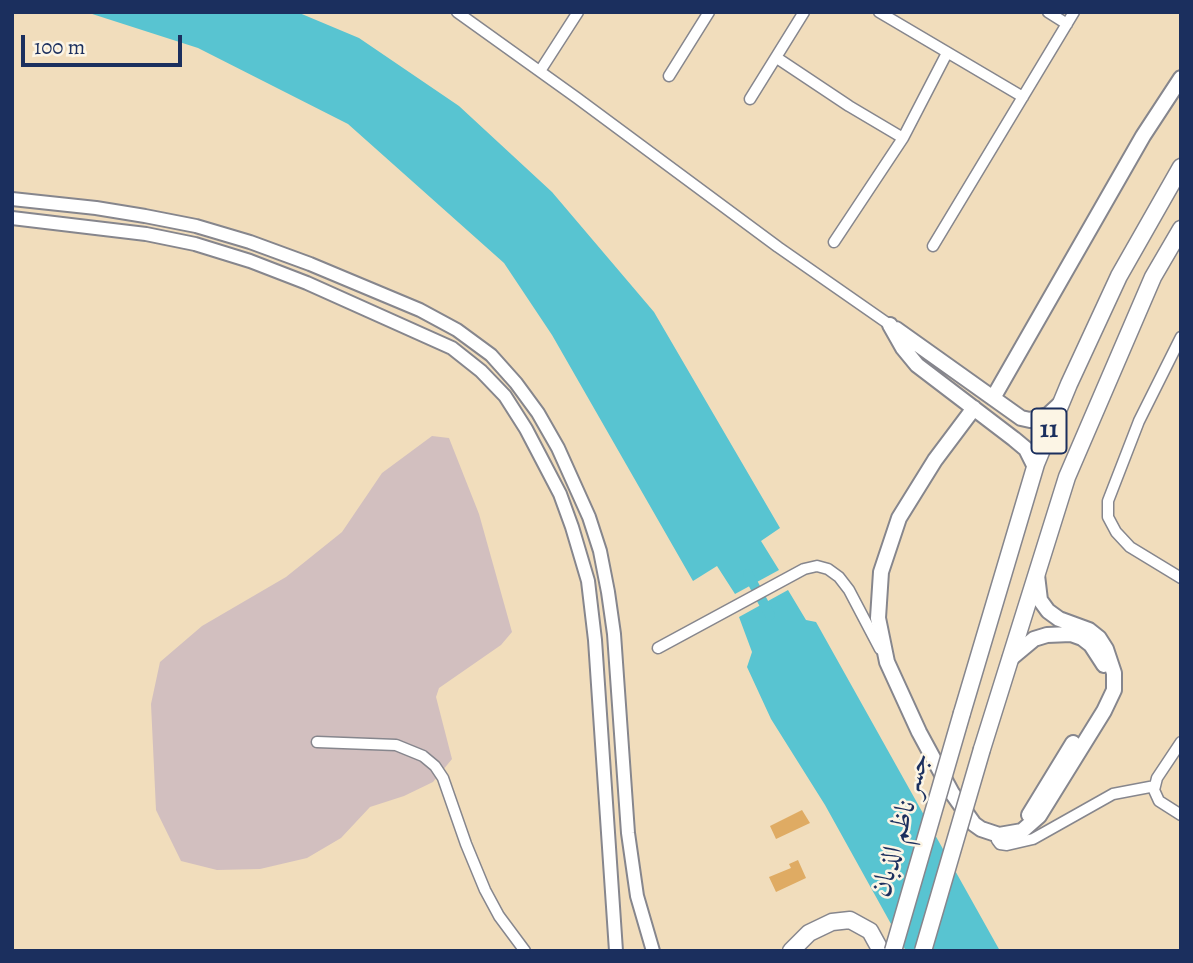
<!DOCTYPE html>
<meta charset="utf-8">
<style>
body{margin:0}
#map{position:relative;width:1193px;height:963px;overflow:hidden;background:#f1ddbc;font-family:Alegreya,serif}
canvas{display:block}
.frame{position:absolute;inset:0;border:14px solid #1b2f5e;pointer-events:none}
.scale{position:absolute;left:21px;top:35px;width:161px;height:32px;box-sizing:border-box;border:4px solid #1b2f5e;border-top:0;padding-left:9px;font-size:21px;line-height:24px;white-space:nowrap;color:#1b2f5e;-webkit-text-stroke:5px #fcf5e5;paint-order:stroke}
</style>
<div id="map">
<canvas width="1193" height="963"></canvas>
<div class="frame"></div>
<div class="scale">100 m</div>
</div>
<script>
const c = document.querySelector('canvas').getContext('2d');
c.lineJoin = 'round';
function fillPath(path, color) {
  c.fillStyle = color;
  c.fill(path, 'evenodd');
}
function poly(rows) {
  const path = new Path2D();
  for (const r of rows) {
    path.moveTo(r[0], r[1]);
    for (let i = 2; i < r.length; i += 2) path.lineTo(r[i], r[i + 1]);
  }
  return path;
}
function stroke(path, color, width, dash) {
  c.strokeStyle = color;
  c.lineWidth = width;
  c.lineCap = dash ? 'butt' : 'round';
  c.setLineDash(dash || []);
  c.stroke(path);
}
function write(font, color, halo, rows, align = 'center') {
  c.font = font + ' Alegreya,Amiri,serif';
  c.lineWidth = 5;
  c.setLineDash([]);
  c.textBaseline = 'middle';
  c.strokeStyle = halo;
  c.fillStyle = color;
  for (const [text, x, y, turn = 0] of rows) {
    c.save();
    c.translate(x, y);
    c.rotate((+turn || 0) * Math.PI / 180);
    c.textAlign = isNaN(turn) ? turn : align;
    if (halo) c.strokeText(text, 0, 0);
    c.fillText(text, 0, 0);
    c.restore();
  }
}
const industrial = poly([
 [432,436,449,438,479,514,512,632,501,645,439,688,436,697,452,759,433,782,404,796,370,807,341,838,307,858,260,869,217,870,181,861,156,810,151,704,160,662,202,626,286,577,342,532,382,473]
]);
const water = poly([
 [86,12,297,12,359,38,459,106,552,192,654,312,780,528,761,541,779,570,735,594,717,566,693,581,552,335,504,263,348,124,198,48],
 [788,590,806,620,816,622,1000,951,906,951,825,805,771,719,747,667,752,652,739,617]
]);
const canal = poly([
 [748,574,770,615]
]);
const building = poly([
 [802,810,810,823,776,839,770,826],
 [798,860,806,878,776,892,769,877,791,868,789,864]
]);
const minor = poly([
 [457,12,577,98,778,247,890,325],
 [879,12,1023,97],
 [1048,12,1067,24],
 [777,58,849,106,903,138],
 [540,71,578,12],
 [669,76,709,12],
 [750,99,804,12],
 [834,242,903,138,947,53],
 [933,246,1074,12],
 [1181,337,1139,421,1108,501,1108,517,1116,532,1130,547,1181,578],
 [658,648,804,569,817,566,828,569,839,577,849,590,880,649],
 [317,742,396,745,423,756,435,766,443,778,466,844,485,890,499,916,525,951],
 [1181,742,1157,778,1154,790,1159,801,1181,815],
 [999,835,997,840,1000,844,1007,845,1033,839,1113,794,1155,786]
]);
const tertiary = poly([
 [12,199,96,208,145,216,196,226,250,242,310,264,420,310,457,330,491,355,516,383,538,413,558,448,589,517,600,551,608,592,614,634,628,833,637,896,653,951],
 [12,218,146,234,195,244,250,261,307,283,452,348,481,371,505,396,526,429,560,494,572,527,588,581,595,640,616,951]
]);
const secondary = poly([
 [890,325,903,348,917,365,1014,439,1026,449,1035,467],
 [896,329,1021,418,1030,420,1048,415,1060,404],
 [993,398,1143,136,1181,78],
 [974,408,935,460,899,518,881,572,878,618,887,662,919,732,952,793,974,824,981,829,999,835,1022,831,1039,816,1104,711,1114,690,1114,673,1106,649,1099,638,1089,630,1059,619,1048,611,1040,600,1037,575],
 [1010,659,1034,639,1047,635,1071,634,1082,638,1091,645,1104,665],
 [1029,815,1073,743]
]);
const trunk = poly([
 [962,713,1036,464,1069,384,1119,276,1181,167],
 [982,749,1067,477,1153,277,1181,229],
 [791,951,809,933,832,922,850,920,870,931,881,951]
]);
const trunkBridge = poly([
 [893,951,962,713],
 [923,951,982,749]
]);
const shields = [
 [1049,431,35]
];
const shieldNames = [
 ["11",1049,431]
];
const streetNames = [
 ["جسر ناظم الذبان",902,825,-74]
];
fillPath(industrial, '#d2bfbf');
fillPath(water, '#58c4d1');
stroke(canal, '#58c4d1', 10);
fillPath(building, '#dfab63');
stroke(minor, '#86868d', 13);
stroke(tertiary, '#86868d', 16);
stroke(secondary, '#86868d', 18);
stroke(trunk, '#86868d', 19);
stroke(minor, '#fff', 10);
stroke(tertiary, '#fff', 12);
stroke(secondary, '#fff', 14);
stroke(trunk, '#fff', 16);
stroke(trunkBridge, '#86868d', 19, []);
stroke(trunkBridge, '#fff', 16);
for (const [x, y, w] of shields) {
  const box = new Path2D();
  box.roundRect(x - w / 2, y - 22.5, w, 45, 5);
  c.fillStyle = '#fcf5e5';
  c.fill(box);
  stroke(box, '#1b2f5e', 2);
}
write('bold 26px', '#1b2f5e', null, shieldNames);
write('28px', '#1b2f5e', '#fcf5e5', streetNames);
</script>
